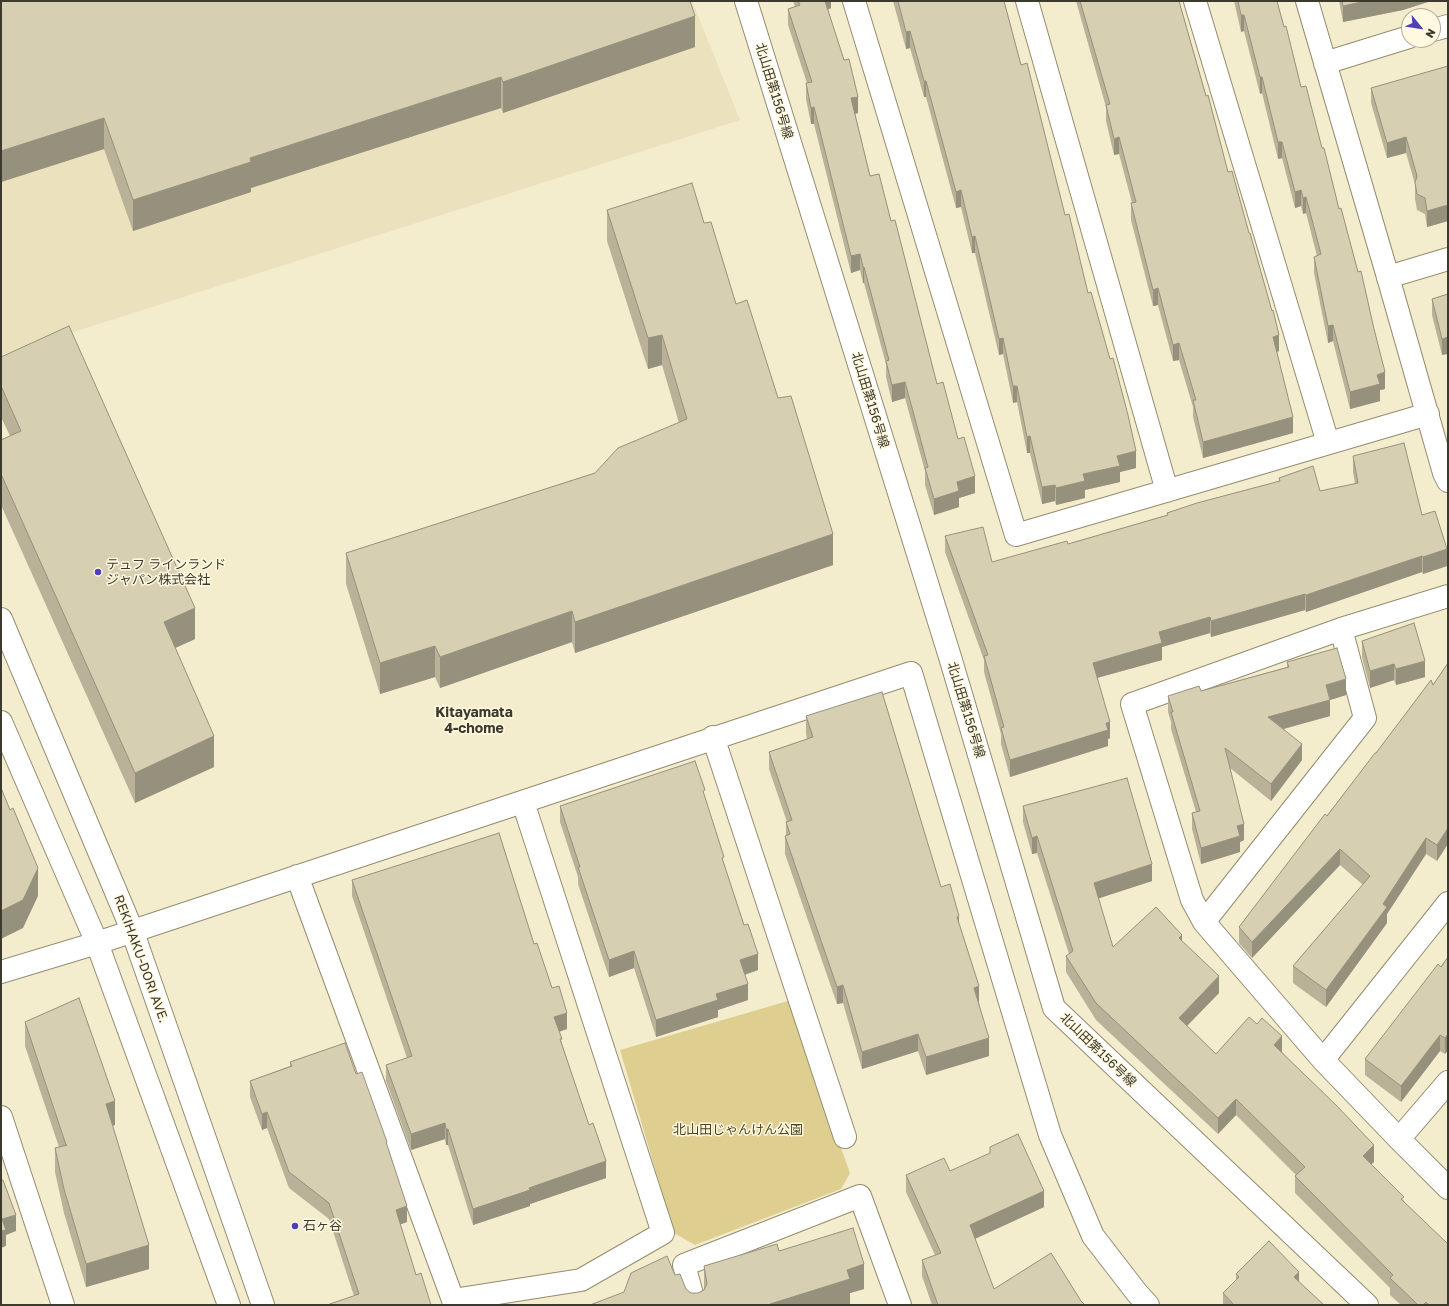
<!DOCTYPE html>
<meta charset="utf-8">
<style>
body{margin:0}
#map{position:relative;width:1449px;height:1306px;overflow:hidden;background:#f3eccd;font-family:"Golos Text",sans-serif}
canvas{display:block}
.frame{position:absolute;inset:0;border:2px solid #3c392d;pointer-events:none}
.north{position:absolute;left:1401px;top:8px;width:40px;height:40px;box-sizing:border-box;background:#fff9e1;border:1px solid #b1ac99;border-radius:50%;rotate:120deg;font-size:11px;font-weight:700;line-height:16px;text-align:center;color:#3c392d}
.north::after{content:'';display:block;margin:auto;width:14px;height:18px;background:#4f40b7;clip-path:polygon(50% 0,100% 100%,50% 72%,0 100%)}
</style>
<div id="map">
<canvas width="1449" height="1306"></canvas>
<div class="frame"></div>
<div class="north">N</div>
</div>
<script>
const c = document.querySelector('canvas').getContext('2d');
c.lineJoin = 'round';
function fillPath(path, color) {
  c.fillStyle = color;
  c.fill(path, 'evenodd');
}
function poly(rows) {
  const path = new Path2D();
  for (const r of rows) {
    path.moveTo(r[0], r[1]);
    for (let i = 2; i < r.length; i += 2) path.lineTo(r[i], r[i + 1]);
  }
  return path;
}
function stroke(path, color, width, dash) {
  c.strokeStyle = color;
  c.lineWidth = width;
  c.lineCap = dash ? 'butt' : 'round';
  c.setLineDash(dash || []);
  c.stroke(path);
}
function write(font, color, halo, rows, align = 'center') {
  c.font = font + ' "Golos Text","Noto Sans JP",sans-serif';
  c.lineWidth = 3;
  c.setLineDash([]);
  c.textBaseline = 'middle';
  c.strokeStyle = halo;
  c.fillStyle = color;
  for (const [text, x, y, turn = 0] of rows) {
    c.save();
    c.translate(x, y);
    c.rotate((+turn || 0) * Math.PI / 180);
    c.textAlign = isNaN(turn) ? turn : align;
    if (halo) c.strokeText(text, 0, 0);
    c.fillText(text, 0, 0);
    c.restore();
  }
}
const built = poly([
 [1,1,692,1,740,120,1,355]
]);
const green = poly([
 [788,1001,850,1173,841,1189,695,1245,674,1233,620,1050]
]);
const pedestrian = poly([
 [746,1,950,657,1054,1008,1367,1305]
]);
const minor = poly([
 [854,1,1016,535,1428,414],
 [1027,1,1167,491],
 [1195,1,1328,443],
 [1433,30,1448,26],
 [1325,63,1409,37],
 [1388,277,1448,259],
 [1448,596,1341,629,1132,704,1192,900,1204,922,1323,1060,1399,1139,1448,1188],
 [713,737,845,1137],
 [297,876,453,1300,581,1280,663,1233,523,802],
 [1204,922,1365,718,1341,629],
 [1,972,97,943,911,673,1050,1135,1093,1236,1137,1293,1148,1305],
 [1323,1060,1448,903],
 [1,1117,63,1305],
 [1399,1139,1448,1082],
 [695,1305,684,1265,860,1196,900,1305]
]);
const tertiary = poly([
 [1307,1,1388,277,1444,473,1448,481],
 [1,619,132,930,263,1305],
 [1,722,97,943,229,1305]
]);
const wall = poly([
 [1,1,695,47,503,113,501,108,251,188,251,192,133,231,104,149,1,182],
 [793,1,831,1,831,8,828,10,858,113,855,114,870,176,891,221,937,384,958,439,975,493,959,498,959,507,934,515,925,485,925,471,905,398,892,402,886,377,886,364,864,283,863,283,860,270,851,273,814,124,811,124,806,99,806,83,807,83,788,25,788,9,795,7],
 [893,1,1004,1,1021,65,1088,293,1136,468,1120,472,1120,482,1085,490,1085,498,1056,505,1055,501,1042,504,1030,453,1027,453,1017,402,1013,403,1003,354,999,355,975,253,972,253,961,207,956,208,926,97,924,97,910,48,906,49],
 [1076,1,1179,1,1228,172,1279,351,1277,352,1293,433,1203,458,1193,417,1193,407,1179,360,1173,361,1158,305,1153,306,1131,220,1131,203,1132,203,1119,154,1114,155,1106,121,1106,107],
 [1234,1,1277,1,1284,27,1301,87,1339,209,1385,389,1380,390,1380,401,1350,409,1333,341,1328,343,1314,273,1314,257,1317,256,1306,213,1303,214,1301,206,1295,208,1282,158,1278,159,1262,93,1260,94,1244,31,1241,32],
 [1339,1,1431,1,1403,10,1343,22],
 [1448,66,1448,221,1427,227,1425,214,1417,210,1415,199,1415,184,1406,153,1387,158,1371,103,1371,88],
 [607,210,704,223,736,304,778,398,833,565,575,653,572,642,440,688,435,677,380,694,346,584,346,553,595,473,679,423,662,365,648,369,607,241],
 [1448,294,1442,355,1432,315,1432,299],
 [1,357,195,639,175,648,214,767,135,803,1,505,1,440,10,436,1,417],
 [1353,456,1422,515,1447,566,1423,574,1422,572,1306,612,1305,610,1211,637,1210,633,1162,647,1162,660,1097,678,1110,738,1108,739,1108,746,1010,777,1001,744,1001,734,984,672,984,660,945,552,945,536,992,562,1068,544,1167,515,1167,513,1279,482,1279,478,1320,491,1355,484,1353,472],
 [1362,641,1425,677,1396,685,1394,680,1370,688,1362,657],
 [1287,662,1346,695,1330,700,1330,716,1284,729,1302,760,1271,801,1230,768,1244,840,1240,842,1240,852,1201,864,1192,829,1192,813,1196,812,1171,729,1171,722,1168,712,1168,696,1201,691,1287,667],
 [1448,663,1437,861,1426,854,1387,914,1387,923,1326,1007,1293,983,1293,966,1363,885,1340,865,1252,958,1239,943,1239,927,1376,753,1433,685],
 [806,716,941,887,959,924,979,1003,989,1056,926,1075,918,1051,862,1069,843,1003,837,1004,785,854,785,836,786,836,786,822,787,822,769,769,769,752,807,739,806,734],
 [705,797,724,864,744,925,758,970,745,975,748,1000,718,1010,718,1017,656,1037,634,968,609,977,578,884,578,877,560,822,560,806],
 [1023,806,1152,881,1098,898,1113,947,1182,941,1219,993,1187,1026,1216,1054,1282,1052,1374,1162,1371,1164,1404,1201,1448,1305,1401,1305,1390,1295,1390,1288,1295,1193,1295,1176,1296,1175,1236,1115,1218,1134,1096,1020,1066,972,1066,956,1069,954,1037,853,1032,854,1023,822],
 [352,880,534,944,567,1029,559,1032,562,1044,606,1178,530,1204,530,1206,473,1225,448,1145,446,1145,445,1139,411,1150,386,1081,386,1065,407,1058,352,896],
 [1448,957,1448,1050,1445,1054,1440,1051,1401,1102,1365,1075,1365,1059],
 [25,1022,115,1125,112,1126,149,1269,86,1287,64,1213,55,1172,55,1148,59,1147,25,1046],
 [290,1062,356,1074,387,1148,407,1222,400,1224,416,1275,354,1296,329,1219,289,1188,267,1128,262,1130,250,1097,250,1081,290,1066],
 [950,1171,1044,1207,975,1239,994,1289,1081,1301,1085,1305,932,1305,922,1276,922,1260,935,1255,906,1192,906,1175],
 [779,1251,864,1289,850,1293,850,1304,590,1305,675,1275,686,1289,691,1293,698,1293,704,1289,704,1266],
 [1236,1274,1299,1282,1324,1305,1223,1305,1223,1293,1236,1280]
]);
const shadedWall = poly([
 [823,1,831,1,831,8,823,11],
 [1366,1,1431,1,1403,10,1343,22,1343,6],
 [1241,15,1244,15,1244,31,1241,32],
 [695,16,695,47,503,113,503,82],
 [910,31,910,48,906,49,906,32],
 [501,77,501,108,251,188,251,192,133,231,133,200,250,158],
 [1260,77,1262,77,1262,93,1260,94],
 [924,81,926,81,926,97,924,97],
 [858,97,858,113,851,115,851,98],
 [814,107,814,124,811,124,811,108],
 [104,118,104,149,1,182,1,151],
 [1119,137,1119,154,1114,155,1114,139],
 [1406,137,1406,153,1387,158,1387,143],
 [1278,142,1282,142,1282,158,1278,159],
 [961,190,961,207,956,208,956,192],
 [1301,190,1301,206,1295,208,1295,192],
 [1306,197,1306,213,1303,214,1303,198],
 [1448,205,1448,221,1427,227,1427,211],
 [975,236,975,253,972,253,972,237],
 [860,254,860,270,851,273,851,256],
 [863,267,864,267,864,283,863,283],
 [1158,288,1158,305,1153,306,1153,290],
 [1333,325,1333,341,1328,343,1328,326],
 [662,335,662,365,648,369,648,338],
 [1279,335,1279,351,1273,353,1273,337],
 [1448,337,1448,354,1442,355,1442,339],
 [1003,338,1003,354,999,355,999,339],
 [1179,343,1179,360,1173,361,1173,345],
 [1385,372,1385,389,1380,390,1380,401,1350,409,1350,392,1377,375],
 [905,382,905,398,892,402,892,385],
 [1013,386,1017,386,1017,402,1013,403],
 [1293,417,1293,433,1203,458,1203,442],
 [1030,436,1030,453,1027,453,1027,437],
 [1136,451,1136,468,1120,472,1120,482,1085,490,1085,498,1056,505,1056,488,1117,456],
 [975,476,975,493,959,498,959,507,934,515,934,499,957,482],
 [1055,485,1055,501,1042,504,1042,487],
 [833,534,833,565,575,653,575,622],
 [1447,549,1447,566,1423,574,1423,557],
 [1422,556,1422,572,1306,612,1306,595],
 [1305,594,1305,610,1211,637,1211,621],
 [195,608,195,639,164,653,164,622],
 [572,611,572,642,440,688,440,657],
 [1210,617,1210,633,1162,647,1162,660,1093,679,1093,663,1159,632],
 [435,646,435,677,380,694,380,663],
 [1425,661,1425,677,1396,685,1396,669],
 [1394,664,1394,680,1370,688,1370,671],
 [1346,679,1346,695,1330,700,1330,716,1268,733,1268,717,1326,685],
 [1110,722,1110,738,1108,739,1108,746,1010,777,1010,760,1106,723],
 [214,736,214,767,135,803,135,773],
 [1302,744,1302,760,1271,801,1271,784],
 [1244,824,1244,840,1240,842,1240,852,1201,864,1201,848,1237,826],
 [1448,828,1448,844,1437,861,1437,845],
 [1037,836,1037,853,1032,854,1032,838],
 [1426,838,1426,854,1387,914,1387,923,1326,1007,1326,990],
 [1340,849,1340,865,1252,958,1252,942],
 [1152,864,1152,881,1094,900,1094,883],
 [38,868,38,896,23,928,1,939,1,911],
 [959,916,959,934,957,917],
 [1182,935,1182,951,1179,938],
 [634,951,634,968,609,977,609,960],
 [758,954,758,970,740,976,740,960],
 [1219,976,1219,993,1179,1034,1179,1018],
 [748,984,748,1000,718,1010,718,1017,656,1037,656,1020,716,994],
 [843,985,843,1003,837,1004,837,987],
 [979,986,979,1004,974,988],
 [567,1013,567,1029,554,1033,554,1017],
 [918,1034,918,1051,862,1069,862,1052],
 [1448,1034,1448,1050,1445,1054,1445,1038],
 [1440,1035,1440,1051,1401,1102,1401,1086],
 [1282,1036,1282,1052,1274,1061,1274,1045],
 [989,1038,989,1056,926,1075,926,1057],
 [1236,1099,1236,1115,1218,1134,1218,1118],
 [115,1101,115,1125,106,1128,106,1104],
 [267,1112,267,1128,262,1130,262,1114],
 [445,1123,445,1139,411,1150,411,1134],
 [446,1129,448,1129,448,1145,446,1145],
 [1374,1145,1374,1162,1363,1172,1363,1156],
 [606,1161,606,1178,530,1204,530,1206,473,1225,473,1209,529,1188],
 [1044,1191,1044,1207,970,1241,970,1225],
 [407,1206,407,1222,396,1226,396,1210],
 [16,1215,16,1231,6,1235,6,1246,1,1248,1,1231,2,1219],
 [149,1245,149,1269,86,1287,86,1264],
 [864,1264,864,1289,850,1293,850,1304,845,1305,770,1305,770,1304,847,1270],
 [1299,1272,1299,1288,1294,1277]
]);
const building = poly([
 [1,1,690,1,695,16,503,82,501,77,250,158,251,162,133,200,104,118,1,151,1,1],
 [798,1,825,1,844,60,849,59,858,97,851,98,870,176,879,174,891,221,895,220,937,384,943,382,958,439,964,437,975,476,957,482,959,491,934,499,925,468,928,467,905,382,892,385,886,361,889,360,864,267,863,267,860,254,851,256,814,107,811,108,806,83,812,82,788,9,800,5,798,1],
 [898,1,1004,1,1021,65,1027,63,1065,215,1069,214,1088,293,1091,292,1110,359,1113,358,1128,415,1136,451,1117,456,1120,466,1083,474,1085,481,1056,488,1055,485,1042,487,1030,436,1027,437,1017,386,1013,386,1003,338,999,339,975,236,972,237,961,190,956,192,926,81,924,81,910,31,906,32,898,1],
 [1080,1,1179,1,1206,96,1208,95,1228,172,1232,171,1249,233,1250,233,1272,311,1273,310,1279,335,1273,337,1293,417,1203,442,1193,400,1196,400,1179,343,1173,345,1158,288,1153,290,1131,203,1136,202,1119,137,1114,139,1106,105,1110,104,1080,1],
 [1238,1,1277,1,1284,27,1286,26,1301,87,1306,86,1322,148,1324,148,1339,209,1341,208,1358,272,1361,271,1374,329,1385,372,1377,375,1380,384,1350,392,1333,325,1328,326,1314,257,1321,254,1306,197,1303,198,1301,190,1295,192,1282,142,1278,142,1262,77,1260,77,1244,15,1241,15,1238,1],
 [1342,1,1366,1,1343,6,1342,1],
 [1448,66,1448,205,1427,211,1425,198,1417,194,1415,183,1417,176,1406,137,1387,143,1371,88,1448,66],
 [692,183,704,223,711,222,736,304,747,300,778,398,791,396,833,534,575,622,572,611,440,657,435,646,380,663,346,553,595,473,618,448,687,419,662,335,648,338,607,210,692,183],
 [1448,294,1448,337,1442,339,1432,299,1448,294],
 [69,326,195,608,164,622,214,736,135,773,1,474,1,440,21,431,1,386,1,357,69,326],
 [1404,443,1422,515,1435,511,1447,549,1423,557,1422,556,1306,595,1305,594,1211,621,1210,617,1159,632,1162,643,1093,663,1110,722,1106,723,1108,730,1010,760,1001,728,1004,727,984,656,988,655,945,536,983,527,992,562,1067,541,1068,544,1168,515,1167,513,1197,503,1280,481,1279,478,1313,466,1320,491,1358,483,1353,456,1404,443],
 [1414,623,1425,661,1396,669,1394,664,1370,671,1362,641,1414,623],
 [1337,648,1346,679,1326,685,1330,700,1268,717,1302,744,1271,784,1225,748,1244,824,1237,826,1240,836,1201,848,1192,813,1200,811,1171,712,1173,712,1168,696,1199,686,1201,691,1289,667,1287,662,1337,648],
 [1448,663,1448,828,1437,845,1426,838,1383,904,1387,907,1326,990,1293,966,1370,876,1340,849,1252,942,1239,927,1325,814,1327,816,1375,753,1376,753,1431,680,1433,685,1448,663],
 [882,692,941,887,950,884,959,916,957,917,979,986,974,988,989,1038,926,1057,918,1034,862,1052,843,985,837,987,785,836,790,834,786,822,792,820,769,752,813,737,806,716,882,692],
 [695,761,705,790,703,791,724,857,722,858,744,925,748,924,758,954,740,960,748,984,716,994,718,1000,656,1020,634,951,609,960,578,867,580,867,560,806,695,761],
 [1127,778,1152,864,1094,883,1113,947,1156,907,1182,935,1179,938,1219,976,1179,1018,1216,1054,1249,1017,1257,1024,1262,1018,1282,1036,1274,1045,1336,1105,1374,1145,1363,1156,1404,1197,1401,1199,1448,1244,1448,1305,1429,1305,1426,1302,1423,1305,1418,1305,1390,1278,1393,1275,1295,1176,1305,1167,1236,1099,1218,1118,1096,1003,1066,956,1073,951,1037,836,1032,838,1023,806,1127,778],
 [1,788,10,810,13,808,38,868,23,900,1,911,1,788],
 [499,833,534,944,537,943,552,988,559,986,567,1013,554,1017,562,1039,560,1039,589,1125,593,1123,606,1161,529,1188,530,1190,473,1209,448,1129,446,1129,445,1123,411,1134,386,1065,412,1056,352,880,499,833],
 [1448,957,1448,1034,1445,1038,1440,1035,1401,1086,1365,1059,1438,964,1441,967,1448,957],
 [79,998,115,1101,106,1104,149,1245,86,1264,64,1189,55,1148,67,1145,66,1145,25,1022,79,998],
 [345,1043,356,1074,362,1072,387,1142,386,1142,407,1206,396,1210,416,1275,421,1273,431,1305,327,1305,359,1294,329,1203,289,1172,267,1112,262,1114,250,1081,292,1066,290,1062,345,1043],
 [1018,1134,1044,1191,970,1225,994,1289,1051,1253,1081,1301,1085,1305,938,1305,922,1260,941,1253,906,1175,944,1158,950,1171,990,1153,990,1147,1018,1134],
 [1,1180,3,1180,16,1215,2,1219,6,1230,1,1231,1,1180],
 [853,1228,864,1264,847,1270,850,1279,770,1304,771,1305,590,1305,624,1292,631,1273,667,1256,675,1275,680,1274,686,1289,691,1293,698,1293,704,1290,707,1284,704,1266,777,1244,779,1251,853,1228],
 [1269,1241,1299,1272,1294,1277,1324,1305,1234,1305,1223,1293,1239,1277,1236,1274,1269,1241]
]);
const markers = [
 [98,572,4,"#4f40b7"],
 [295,1226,4,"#4f40b7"]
];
const streetNames = [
 ["北山田第156号線",774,91,73],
 ["北山田第156号線",870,400,73],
 ["北山田第156号線",966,710,73],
 ["REKIHAKU-DORI AVE.",141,959,70],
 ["北山田第156号線",1098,1050,44]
];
const poiNames = [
 ["テュフ ラインランド",106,565],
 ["ジャパン株式会社",106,580],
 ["石ヶ谷",303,1226]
];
const parkNames = [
 ["北山田じゃんけん公園",738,1130]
];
const neighbourhoodNames = [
 ["Kitayamata",474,713],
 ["4-chome",474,729]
];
fillPath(built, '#ebe1bc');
fillPath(green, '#dece90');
stroke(pedestrian, '#938c70', 24);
stroke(minor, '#938c70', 24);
stroke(tertiary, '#938c70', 24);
stroke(pedestrian, '#fff', 22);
stroke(minor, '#fff', 22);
stroke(tertiary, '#fff', 22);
fillPath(wall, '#b9b299');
fillPath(shadedWall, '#96917d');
fillPath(building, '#d7cfb2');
stroke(building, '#96917d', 1);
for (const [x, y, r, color] of markers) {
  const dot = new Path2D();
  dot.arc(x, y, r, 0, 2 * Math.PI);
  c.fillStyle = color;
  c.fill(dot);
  stroke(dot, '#fff9e1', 1.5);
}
write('13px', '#3c392d', '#fff9e1', streetNames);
write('13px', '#3c392d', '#fff9e1', poiNames, 'left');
write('13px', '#4d431f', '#fff9e1', parkNames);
write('bold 14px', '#3c392d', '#fff9e1', neighbourhoodNames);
</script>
